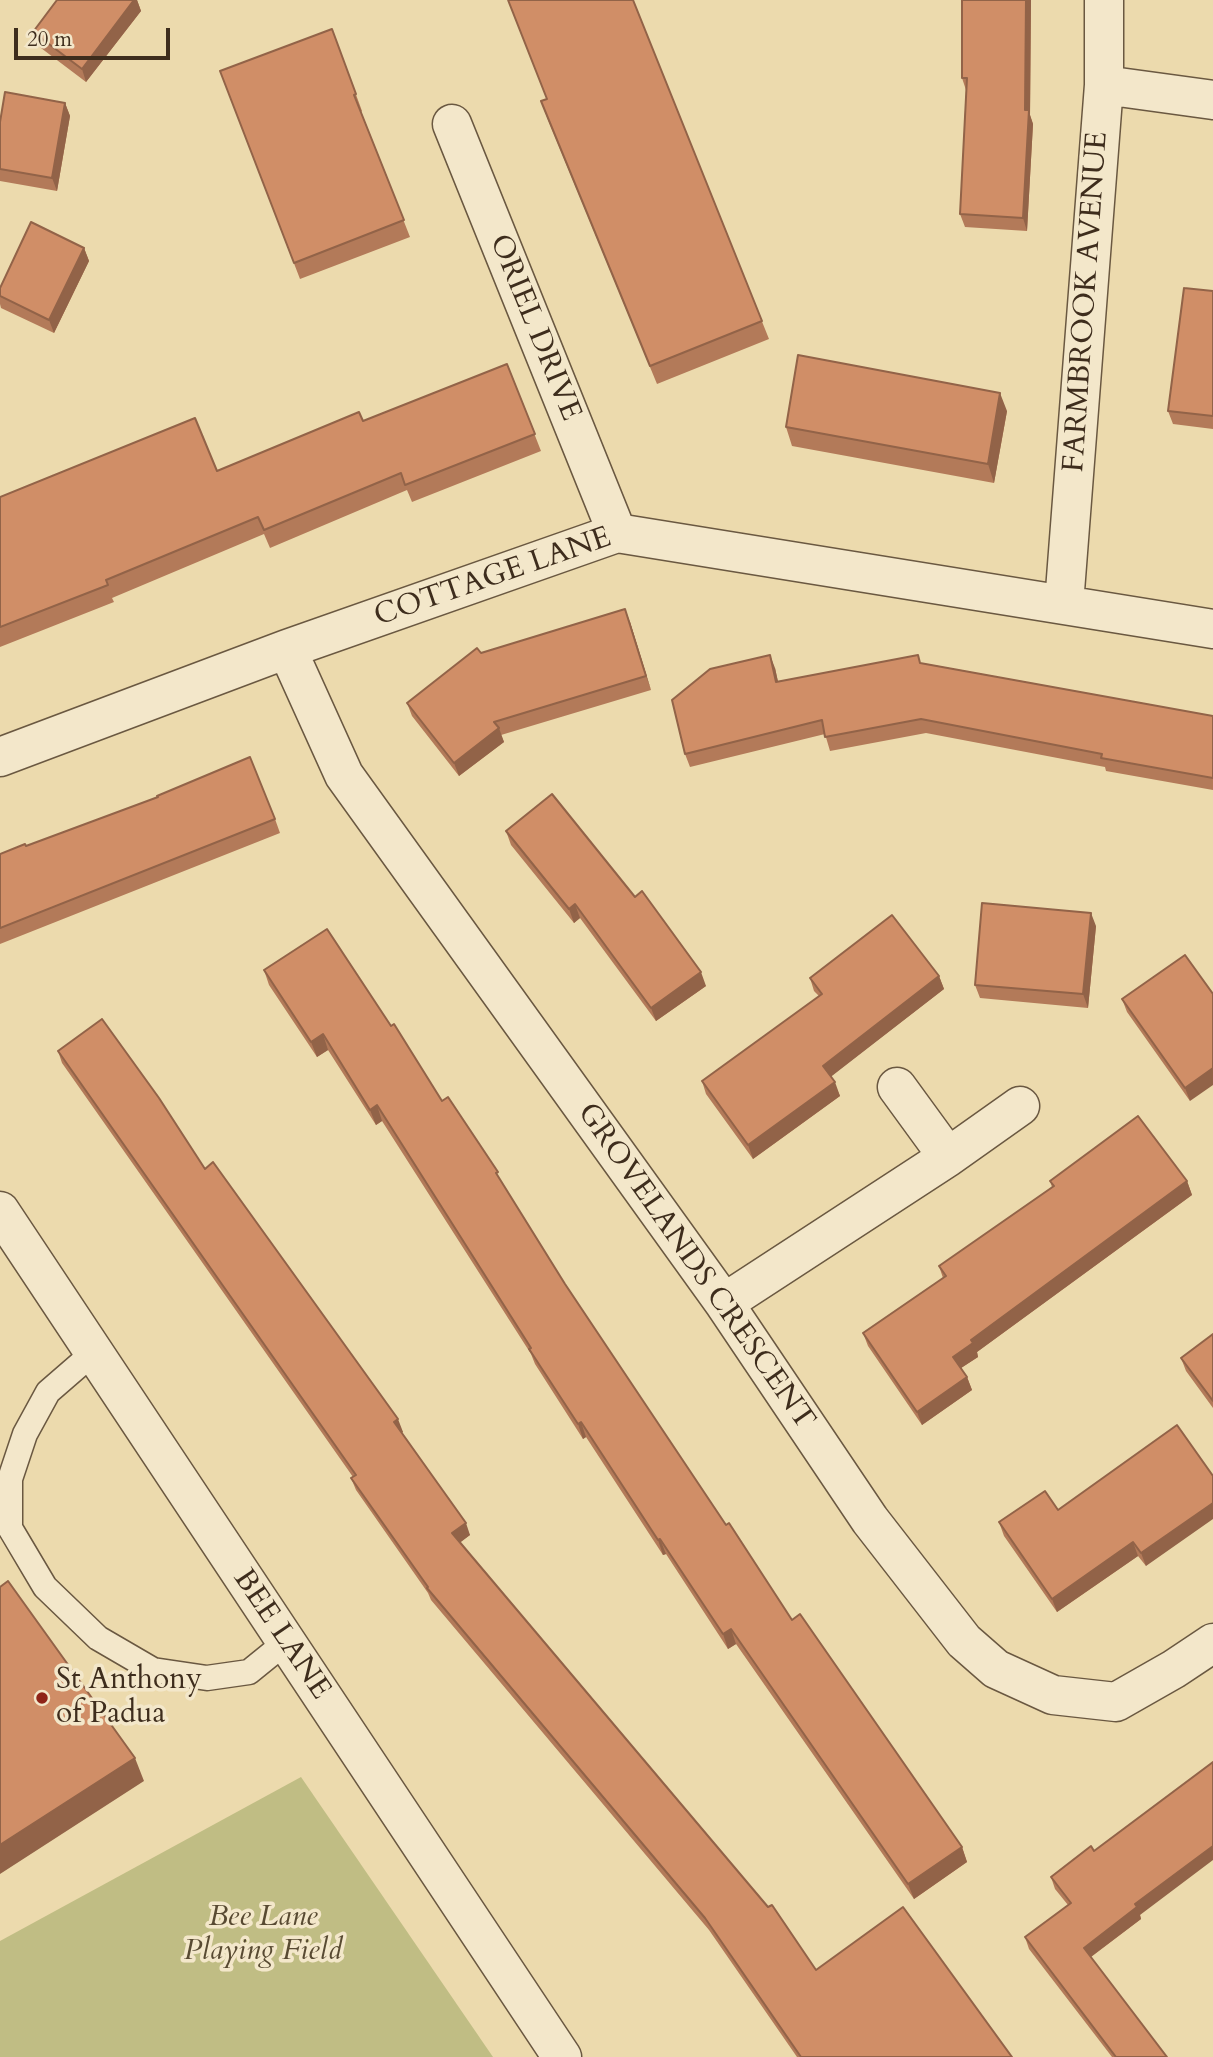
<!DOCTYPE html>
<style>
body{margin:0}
#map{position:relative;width:1213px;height:2057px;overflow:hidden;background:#ecdaad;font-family:Cardo,serif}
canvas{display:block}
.scale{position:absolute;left:14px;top:28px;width:156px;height:32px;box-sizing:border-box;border:4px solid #3e2d1d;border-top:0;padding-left:9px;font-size:21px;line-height:24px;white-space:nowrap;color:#3e2d1d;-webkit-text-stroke:5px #f3e7ca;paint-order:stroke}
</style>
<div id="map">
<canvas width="1213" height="2057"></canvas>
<div class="scale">20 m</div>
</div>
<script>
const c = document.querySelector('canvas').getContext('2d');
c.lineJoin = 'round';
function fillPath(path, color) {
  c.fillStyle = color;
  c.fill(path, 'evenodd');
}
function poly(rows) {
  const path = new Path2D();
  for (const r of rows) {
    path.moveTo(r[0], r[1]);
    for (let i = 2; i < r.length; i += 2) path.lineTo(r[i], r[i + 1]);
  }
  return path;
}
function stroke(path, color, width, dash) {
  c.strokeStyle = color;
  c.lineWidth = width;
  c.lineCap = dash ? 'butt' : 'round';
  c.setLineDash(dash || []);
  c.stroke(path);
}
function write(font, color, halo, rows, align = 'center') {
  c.font = font + ' Cardo,serif';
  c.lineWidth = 7;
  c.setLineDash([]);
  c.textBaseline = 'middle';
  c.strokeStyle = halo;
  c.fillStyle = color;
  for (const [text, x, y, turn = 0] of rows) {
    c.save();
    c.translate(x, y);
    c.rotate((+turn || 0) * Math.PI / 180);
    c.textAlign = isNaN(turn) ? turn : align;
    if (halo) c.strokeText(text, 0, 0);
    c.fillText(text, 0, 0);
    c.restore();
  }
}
const green = poly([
 [301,1777,493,2057,0,2057,0,1941]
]);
const service = poly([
 [93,1353,48,1392,25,1434,10,1479,10,1528,45,1587,98,1638,153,1670,207,1678,249,1672,286,1642]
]);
const minor = poly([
 [1104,85,1213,100],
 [452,124,617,533],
 [1064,604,1104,85,1104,0],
 [287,649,344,775,724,1303,870,1520,964,1641,996,1669,1053,1695,1116,1702,1174,1669,1213,1643],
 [0,757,287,649,617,533,1213,629],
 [897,1087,948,1157],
 [0,1211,562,2057],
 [724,1303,948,1157,1020,1106]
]);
const wall = poly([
 [57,0,137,0,141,11,86,82,37,45,33,32],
 [508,0,633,0,769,339,657,384,548,120,541,101,547,99],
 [962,0,1031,0,1030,115,1033,124,1027,231,965,227,960,214,966,90,962,78],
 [332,29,362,111,361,112,410,237,300,279,220,71],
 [65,103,70,116,57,191,0,181,0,122],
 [84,248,89,261,54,333,1,308,0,304,0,288],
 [1213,291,1213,429,1173,424,1168,411],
 [507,364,541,451,412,502,407,490,270,548,264,534,112,598,114,602,0,647,0,497,217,471,363,421],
 [1007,411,994,483,792,446,786,427],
 [630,622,651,690,501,735,504,742,459,776,412,716,407,703,481,653],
 [922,663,1213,716,1213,790,1106,771,1105,767,926,733,830,751,825,734,690,767,685,754,775,668,778,682],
 [275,819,280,833,0,944,0,854,26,846],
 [506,831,706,986,656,1021,580,918,574,923,511,845],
 [1096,926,1088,1008,980,998,975,985],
 [1185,955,1190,1101,1127,1012,1122,999],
 [264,970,391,1026,442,1101,501,1181,565,1284,726,1525,792,1620,962,1847,967,1862,914,1899,736,1644,728,1649,666,1554,663,1555,586,1437,583,1439,535,1364,531,1354,382,1121,376,1125,328,1050,317,1057,269,985],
 [939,976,944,989,831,1076,840,1096,753,1159,706,1094,702,1081,819,996,814,991,810,978],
 [58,1051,205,1169,403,1432,401,1433,470,1535,460,1542,816,1970,1012,2057,797,2057,709,1930,431,1600,428,1593,356,1490,351,1478,353,1477,62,1063],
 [1050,1181,1187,1181,1192,1195,977,1352,978,1357,961,1368,967,1377,972,1390,922,1425,868,1346,863,1333,943,1278,939,1266,1052,1187],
 [1213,1334,1213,1408,1186,1371,1181,1358],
 [1177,1425,1146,1566,1138,1556,1057,1612,1004,1536,999,1522,1058,1510],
 [1051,1877,1140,1915,1141,1919,1091,1957,1167,2057,1112,2057,1029,1949,1025,1937,1068,1905,1055,1889]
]);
const shadedWall = poly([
 [134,0,137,0,141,11,86,82,82,69],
 [1026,0,1031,0,1030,115,1033,124,1027,231,1023,218,1025,110],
 [65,103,70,116,57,191,52,178],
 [84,248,89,261,54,333,49,320],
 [1000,393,1007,411,994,483,988,464],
 [625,609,630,622,651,690,646,676],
 [770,655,775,668,781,695,776,682],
 [499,728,504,742,459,776,454,763],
 [575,904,580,918,574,923,569,909],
 [1091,913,1096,926,1088,1008,1083,994],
 [701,972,706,986,656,1021,651,1008],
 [939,976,944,989,828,1079,823,1066],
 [323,1034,328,1050,317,1057,311,1042],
 [1213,1068,1213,1085,1190,1101,1185,1088],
 [835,1082,840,1096,753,1159,748,1145],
 [377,1105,382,1121,376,1125,370,1110],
 [1187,1181,1192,1195,977,1352,978,1357,958,1370,953,1357,971,1340],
 [967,1377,972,1390,922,1425,917,1412],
 [398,1419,403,1432,398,1435,394,1422],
 [581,1422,586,1437,583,1439,578,1424],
 [1213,1503,1213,1519,1146,1566,1141,1553],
 [466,1523,470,1535,457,1545,452,1533],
 [660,1539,666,1554,663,1555,658,1540],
 [1133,1542,1138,1556,1057,1612,1052,1599],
 [731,1629,736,1644,728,1649,723,1634],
 [135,1758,144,1781,0,1874,0,1845],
 [1213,1846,1213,1860,1140,1915,1141,1919,1088,1959,1084,1948,1135,1904],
 [962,1847,967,1862,914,1899,908,1884]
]);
const building = poly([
 [57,0,134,0,82,69,33,32,57,0],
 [508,0,633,0,762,321,650,366,541,101,547,99,508,0],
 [962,0,1026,0,1025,110,1029,110,1023,218,960,214,967,78,962,78,962,0],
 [332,29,356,94,354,95,404,220,294,263,220,71,332,29],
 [5,92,65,103,52,178,0,169,0,122,5,92],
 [31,222,84,248,49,320,0,296,0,288,31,222],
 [1184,288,1213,291,1213,416,1168,411,1184,288],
 [798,355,1000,393,988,464,786,427,798,355],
 [507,364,535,434,405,485,401,473,264,530,258,517,106,580,108,585,0,627,0,497,195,418,217,471,359,412,363,421,507,364],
 [625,609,646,676,494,722,499,728,454,763,407,703,477,648,481,653,625,609],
 [770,655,776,682,918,655,920,663,1213,716,1213,778,1101,758,1102,754,921,719,825,737,822,720,685,754,672,700,710,669,770,655],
 [250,757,275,819,0,928,0,854,25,844,26,846,158,797,157,796,250,757],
 [552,794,635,897,642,891,701,972,651,1008,575,904,569,909,506,831,552,794],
 [982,903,1091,913,1083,994,975,985,982,903],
 [892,915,939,976,823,1066,835,1082,748,1145,702,1081,822,994,810,978,892,915],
 [327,929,391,1026,394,1024,442,1101,448,1097,498,1172,496,1173,565,1284,726,1525,729,1523,792,1620,800,1614,962,1847,908,1884,731,1629,723,1634,660,1539,658,1540,581,1422,578,1424,529,1349,531,1348,377,1105,370,1110,323,1034,311,1042,264,970,327,929],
 [1185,955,1213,994,1213,1068,1185,1088,1122,999,1185,955],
 [102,1019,159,1098,205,1169,213,1162,398,1419,394,1422,466,1523,452,1533,768,1907,772,1905,816,1970,903,1907,1012,2057,801,2057,705,1918,427,1588,428,1587,351,1478,356,1475,58,1051,102,1019],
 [1138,1116,1187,1181,971,1340,973,1343,953,1357,967,1377,917,1412,863,1333,946,1276,939,1266,1054,1186,1050,1181,1138,1116],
 [1213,1334,1213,1401,1181,1358,1213,1334],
 [1177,1425,1213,1476,1213,1503,1141,1553,1133,1542,1052,1599,999,1522,1045,1491,1058,1510,1177,1425],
 [8,1581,135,1758,0,1845,0,1587,8,1581],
 [1213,1762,1213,1846,1135,1904,1137,1907,1084,1948,1167,2057,1116,2057,1025,1937,1071,1903,1051,1877,1091,1846,1094,1851,1213,1762]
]);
const markers = [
 [42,1698,7,"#8f2418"]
];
const streetNames = [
 ["FARMBROOK AVENUE",1087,302,-86],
 ["ORIEL DRIVE",534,328,68],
 ["COTTAGE LANE",493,578,-19],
 ["GROVELANDS CRESCENT",695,1267,55],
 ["BEE LANE",281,1635,56]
];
const poiNames = [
 ["St Anthony",56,1681],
 ["of Padua",56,1715]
];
const parkNames = [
 ["Bee Lane",263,1918],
 ["Playing Field",263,1952]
];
fillPath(green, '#c0bd84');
stroke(service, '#6a5841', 27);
stroke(minor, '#6a5841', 41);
stroke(service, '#f3e7ca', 24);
stroke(minor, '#f3e7ca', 38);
fillPath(wall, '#b37a59');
fillPath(shadedWall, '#926348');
fillPath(building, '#d08e67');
stroke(building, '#926348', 2);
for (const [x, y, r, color] of markers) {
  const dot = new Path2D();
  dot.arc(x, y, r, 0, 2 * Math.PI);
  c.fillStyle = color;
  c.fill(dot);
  stroke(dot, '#f3e7ca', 2.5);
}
write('30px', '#3e2d1d', '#f3e7ca', streetNames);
write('30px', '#3e2d1d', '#f3e7ca', poiNames, 'left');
write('italic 30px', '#584a32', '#f3e7ca', parkNames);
</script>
